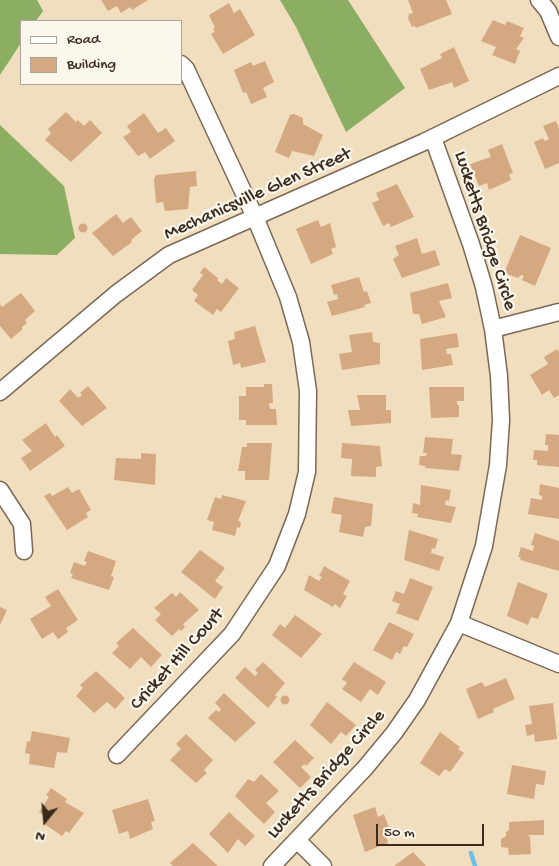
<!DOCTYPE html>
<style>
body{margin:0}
#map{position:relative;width:559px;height:866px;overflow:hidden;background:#f1debf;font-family:"Gochi Hand",sans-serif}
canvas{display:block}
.legend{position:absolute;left:20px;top:20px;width:162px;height:65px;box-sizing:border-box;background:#fbf7ec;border:1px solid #aea59a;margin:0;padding:6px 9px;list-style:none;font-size:15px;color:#3b2a1e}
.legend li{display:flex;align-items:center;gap:10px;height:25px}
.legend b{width:25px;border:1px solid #aea59a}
.north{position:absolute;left:20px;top:796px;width:50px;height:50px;-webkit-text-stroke:4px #fbf7ec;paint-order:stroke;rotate:197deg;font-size:14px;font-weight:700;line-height:20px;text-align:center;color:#3b2a1e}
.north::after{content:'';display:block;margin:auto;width:18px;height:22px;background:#3b2a1e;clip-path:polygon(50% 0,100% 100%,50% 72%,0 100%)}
.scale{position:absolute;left:376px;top:824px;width:108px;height:22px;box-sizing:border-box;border:2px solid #3b2a1e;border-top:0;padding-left:6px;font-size:15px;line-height:18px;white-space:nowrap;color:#3b2a1e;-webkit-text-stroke:4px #fbf7ec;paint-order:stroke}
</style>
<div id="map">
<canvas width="559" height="866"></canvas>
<ul class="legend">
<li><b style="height:6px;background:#fff"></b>Road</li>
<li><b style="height:14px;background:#d4a981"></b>Building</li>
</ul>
<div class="north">N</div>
<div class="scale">50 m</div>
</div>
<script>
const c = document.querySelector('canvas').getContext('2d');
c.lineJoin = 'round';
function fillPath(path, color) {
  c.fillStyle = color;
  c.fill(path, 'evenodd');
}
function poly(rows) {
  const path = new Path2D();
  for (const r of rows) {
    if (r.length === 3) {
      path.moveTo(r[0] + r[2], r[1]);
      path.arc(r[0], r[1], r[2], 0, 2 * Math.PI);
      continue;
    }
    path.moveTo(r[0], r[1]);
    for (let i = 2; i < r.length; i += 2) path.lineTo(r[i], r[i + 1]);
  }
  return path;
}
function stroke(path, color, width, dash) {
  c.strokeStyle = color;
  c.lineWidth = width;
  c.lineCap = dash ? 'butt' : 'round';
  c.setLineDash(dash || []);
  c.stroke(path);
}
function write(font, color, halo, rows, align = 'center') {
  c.font = font + ' "Gochi Hand",sans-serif';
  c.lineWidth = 4.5;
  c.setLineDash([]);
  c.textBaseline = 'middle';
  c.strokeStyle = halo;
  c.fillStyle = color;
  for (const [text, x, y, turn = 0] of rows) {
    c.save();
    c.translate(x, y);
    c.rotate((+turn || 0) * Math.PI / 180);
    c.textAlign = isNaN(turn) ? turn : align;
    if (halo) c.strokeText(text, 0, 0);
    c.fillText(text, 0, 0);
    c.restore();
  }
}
const forest = poly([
 [0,0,37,0,43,11,36,21,21,21,21,43,0,75],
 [280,0,348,0,405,88,346,132,296,27],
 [0,125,64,186,75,238,57,255,0,254]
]);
const stream = poly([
 [471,853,475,866]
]);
const building = poly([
 [101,0,148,0,132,10,130,7,121,13,117,6,108,11],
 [408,0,446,0,452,14,416,28,415,26,412,27,408,18,409,14,413,13],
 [229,3,234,13,240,9,255,35,223,54,211,34,215,32,213,29,215,28,209,15],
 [493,20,505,25,507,21,524,28,520,36,524,38,516,49,520,51,515,64,492,55,496,47,481,41],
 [454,47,469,81,454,88,452,82,429,90,420,69,442,58,440,54],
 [265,61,274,82,263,88,267,97,251,104,246,92,243,93,234,70,251,62,253,66],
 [66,112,76,122,78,120,84,126,90,120,102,133,71,162,45,140,51,133,48,129],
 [144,113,158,133,166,128,175,141,150,159,145,152,138,156,123,137,131,132,127,126],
 [294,114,303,118,303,124,323,135,314,156,292,151,289,158,275,152,290,115],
 [556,121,559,129,559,163,545,169,534,142,543,138,544,141,549,139,543,126],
 [502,144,513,173,509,174,511,180,489,190,487,183,479,186,470,164,491,157,488,150],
 [196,171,197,186,190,187,188,209,165,211,163,202,156,203,154,179,156,175],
 [397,184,414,217,391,227,389,223,383,226,372,203,379,200,376,193],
 [116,214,123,223,131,217,142,231,131,240,132,242,113,256,92,233],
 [318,220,321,227,330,223,336,247,331,249,333,254,311,264,296,229],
 [83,228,4.5],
 [520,235,551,248,535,286,522,280,524,276,521,275,518,278,504,273],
 [417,238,422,254,435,250,440,265,402,278,393,259,399,255,395,246],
 [204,267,218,278,217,280,222,284,226,278,239,288,221,312,217,309,213,315,194,301,198,295,192,290,203,275,200,273],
 [359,277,364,292,367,291,371,303,364,305,365,307,332,316,327,302,338,299,337,294,334,295,331,285],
 [448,283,452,298,439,301,446,317,422,324,419,314,413,314,410,293],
 [21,293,35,311,25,320,27,323,21,328,23,329,11,339,0,326,0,304,2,307],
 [255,326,266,362,241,368,240,363,233,365,228,341,235,339,234,332],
 [372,332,373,342,380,343,380,364,342,370,339,354,352,352,349,335],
 [457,333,459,347,446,349,447,354,451,354,453,365,422,370,420,339],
 [557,349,559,352,559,395,554,398,549,390,542,395,530,375,548,364,544,357],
 [264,384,272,384,273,403,269,403,270,409,276,409,277,425,246,425,246,420,239,420,239,396,246,396,246,387,264,387],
 [88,386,107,408,82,426,59,401,70,389,78,398,82,395,80,393],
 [429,387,464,387,464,401,457,401,457,405,459,405,459,417,431,418],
 [357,395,386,395,386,410,391,410,391,423,351,426,348,410,360,410],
 [46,423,55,437,57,435,65,446,30,471,21,458,32,451,22,440],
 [546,434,559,435,559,467,537,465,537,460,533,460,534,450,548,451,548,445,545,445],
 [425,437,453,439,451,454,462,455,459,471,425,468,425,466,419,465,420,456,426,456,427,453,423,453],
 [247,443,272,443,269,480,245,480,245,471,238,471,242,447,247,447],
 [342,443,380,446,382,466,376,467,376,477,351,476,352,459,341,458],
 [141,453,156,454,155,485,114,480,116,458,141,459],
 [540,484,559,488,559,519,528,514,531,498,542,500,542,496,539,495],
 [421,485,451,490,449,501,446,500,445,505,456,507,451,523,417,517,418,514,412,513,413,503,420,505],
 [68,487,72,493,79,489,91,510,86,513,88,517,67,530,44,496,50,493,52,496],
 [222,495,246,501,238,521,241,522,240,528,237,527,235,536,212,530,214,522,207,520,215,497,221,499],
 [334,497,373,504,371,526,365,527,363,537,339,532,342,515,331,513],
 [409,530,438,539,435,549,432,548,431,553,444,557,439,571,404,560],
 [535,533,559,541,559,571,520,560,521,557,518,557,521,547,533,551,534,546,531,545],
 [200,550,225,568,215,581,223,587,215,599,181,572],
 [88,551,116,561,111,576,114,577,109,590,71,578,73,574,70,573,74,562,85,566,87,562,84,561],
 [324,566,350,581,343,594,347,596,340,608,335,604,333,607,304,590,309,575,319,581,322,577,319,576],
 [410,578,433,587,418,621,396,613,400,604,392,601,396,591,404,594],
 [518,582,548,594,538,619,531,617,528,625,507,616],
 [58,589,78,620,66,628,68,632,58,639,53,632,42,639,30,619,51,606,45,597],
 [180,592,199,610,183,624,185,627,181,631,179,629,172,636,155,620,161,614,154,608,172,593,176,597],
 [0,607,7,610,0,625],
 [295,615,322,634,301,658,272,635,280,624,285,628],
 [389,622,414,634,407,647,404,646,400,654,396,652,392,660,373,650],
 [133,628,162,655,151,667,141,657,130,669,112,653,119,646,116,643],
 [263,662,285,683,275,695,277,697,268,708,235,678,245,667,255,676,258,673,255,670],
 [354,662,386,682,378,695,370,689,361,702,342,689,347,683,342,679],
 [96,671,125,698,115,709,107,702,94,713,76,696,83,688,80,685],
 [506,678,515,699,493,709,494,712,478,719,466,689,482,682,485,687],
 [224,693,256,723,235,742,208,718,216,710,219,712,221,709,215,703],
 [285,700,4.5],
 [327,702,356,725,346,736,341,732,331,744,310,725],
 [553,703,557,739,535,742,534,734,527,736,525,725,532,724,529,706],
 [32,731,70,738,67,753,57,752,54,768,29,764,30,754,25,753,27,741,30,742],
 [440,732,460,747,458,749,464,753,450,772,445,769,439,776,420,763],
 [186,734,213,760,204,770,207,773,196,783,170,760,181,749,176,744],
 [295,740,314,758,306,766,305,764,301,767,311,777,300,788,273,762],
 [512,765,546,771,544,785,536,784,534,799,507,794],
 [261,774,279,791,266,803,275,812,264,824,235,796,248,779,254,782],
 [51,788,67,799,65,802,84,813,69,833,66,831,62,836,43,823,47,818,39,812,49,797,46,795],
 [148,799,155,821,151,822,153,829,130,839,128,831,119,834,112,810],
 [375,807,378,817,384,814,389,828,385,833,388,843,365,852,353,815],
 [229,812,255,836,245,846,238,839,228,853,209,834],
 [544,820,544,835,528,835,530,837,531,854,509,855,508,848,501,847,501,839,506,836,506,832,509,830,509,822],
 [193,843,218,866,173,866,170,863],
 [413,852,426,866,394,866]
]);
const street = poly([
 [539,0,548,11,559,37],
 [493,329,559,312],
 [0,392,116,294,169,255,424,142,559,76],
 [0,490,22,524,24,551],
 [459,623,559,664],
 [117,755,232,634,277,566,297,514,307,472,308,391,301,342,288,297,255,217,186,69,181,64],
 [297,840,323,866],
 [272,866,365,768,394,733,417,700,459,623,484,546,498,465,501,420,499,376,493,329,484,287,471,244,433,138]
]);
const streetNames = [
 ["Mechanicsville Glen Street",258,195,-24],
 ["Lucketts Bridge Circle",484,231,72],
 ["Cricket Hill Court",178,660,-48],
 ["Lucketts Bridge Circle",327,775,-48]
];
fillPath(forest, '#8cae62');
stroke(stream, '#6dbee8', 4.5);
fillPath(building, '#d4a981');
stroke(street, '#7b6956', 19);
stroke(street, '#fff', 16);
write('19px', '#3b2a1e', '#fbf7ec', streetNames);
</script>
